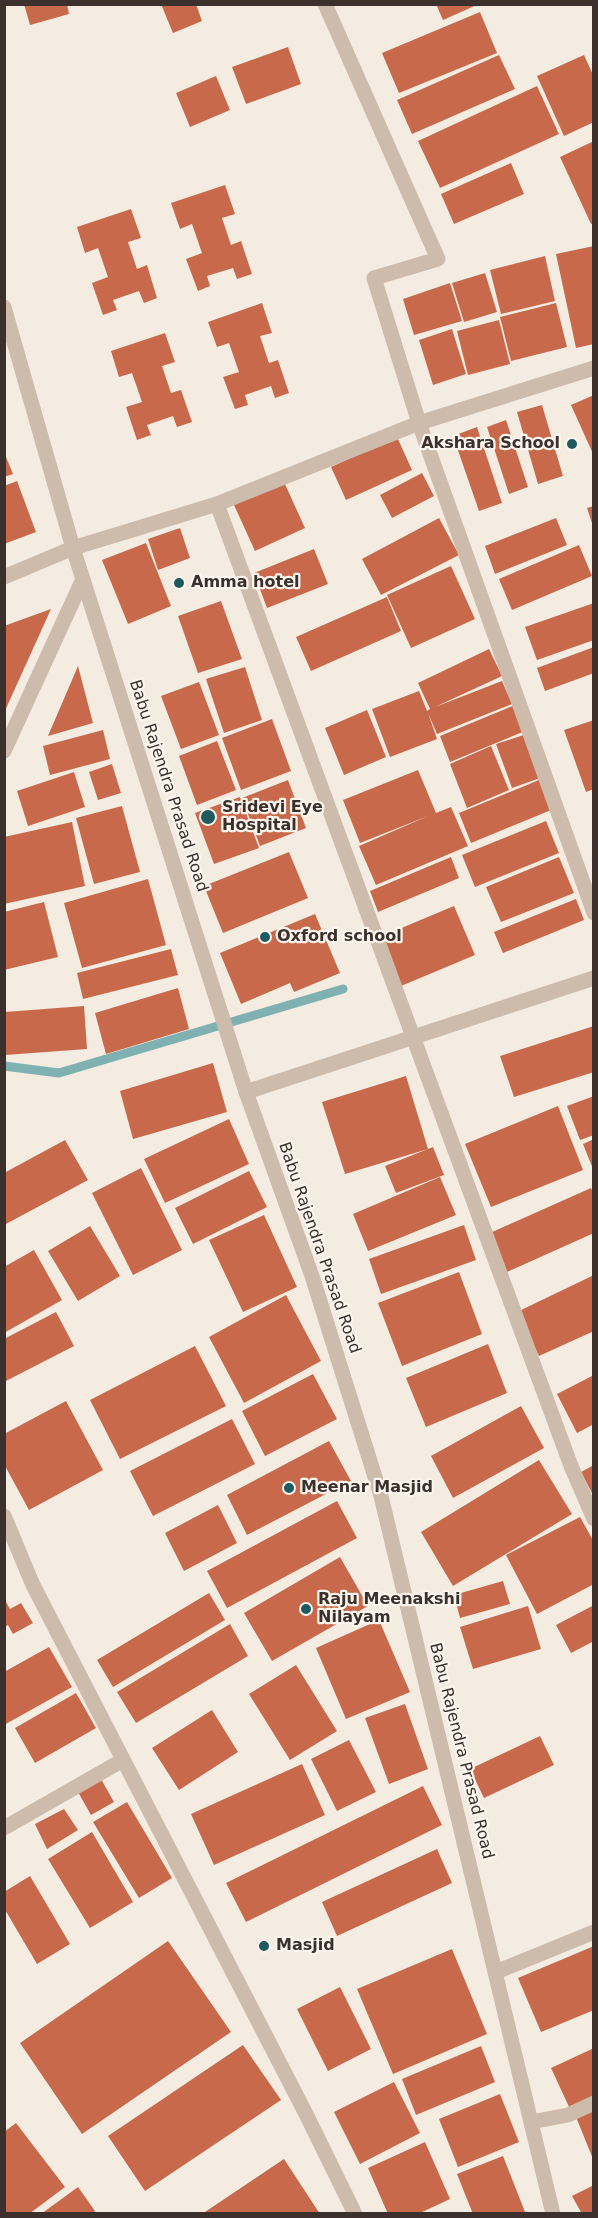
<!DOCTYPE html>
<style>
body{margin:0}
#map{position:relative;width:598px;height:2218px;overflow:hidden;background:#f4ebe1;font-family:"DejaVu Sans",sans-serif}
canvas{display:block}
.frame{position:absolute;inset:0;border:6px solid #3b302b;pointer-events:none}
</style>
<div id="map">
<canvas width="598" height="2218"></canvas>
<div class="frame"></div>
</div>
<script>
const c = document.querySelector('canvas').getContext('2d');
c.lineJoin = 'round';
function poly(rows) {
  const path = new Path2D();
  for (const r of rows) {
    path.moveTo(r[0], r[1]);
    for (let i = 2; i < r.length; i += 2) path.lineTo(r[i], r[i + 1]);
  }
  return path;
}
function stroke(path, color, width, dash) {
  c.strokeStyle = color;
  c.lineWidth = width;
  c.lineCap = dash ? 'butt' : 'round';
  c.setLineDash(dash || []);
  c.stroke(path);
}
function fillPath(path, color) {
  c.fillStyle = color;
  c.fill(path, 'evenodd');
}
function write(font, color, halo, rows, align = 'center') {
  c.font = font + ' "DejaVu Sans",sans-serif';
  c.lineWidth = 4.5;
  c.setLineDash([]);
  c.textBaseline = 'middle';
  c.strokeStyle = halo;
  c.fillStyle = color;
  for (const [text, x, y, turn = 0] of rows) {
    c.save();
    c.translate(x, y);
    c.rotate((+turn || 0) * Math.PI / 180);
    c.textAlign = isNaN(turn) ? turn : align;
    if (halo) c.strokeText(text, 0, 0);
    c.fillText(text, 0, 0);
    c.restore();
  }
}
const stream = poly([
 [4,1066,59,1073,343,989]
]);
const building = poly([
 [24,4,67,4,69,14,30,25],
 [161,4,196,4,202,21,173,33],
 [436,4,479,4,443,20],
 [480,12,497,53,399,93,382,53],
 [288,47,301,84,246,104,232,67],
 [499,55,515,89,412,134,397,100],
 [584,55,594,77,594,122,564,136,537,76],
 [216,76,230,110,190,127,176,93],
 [537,86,559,134,440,188,418,141],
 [594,141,594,223,591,224,560,157],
 [511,163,524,194,454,224,441,194],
 [225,185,235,214,222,218,231,245,241,241,252,274,237,279,233,268,207,276,210,286,198,291,186,259,202,253,192,224,180,229,171,203],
 [131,209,141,238,128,242,137,269,147,265,157,298,144,303,139,291,113,300,117,310,103,315,92,283,108,277,98,248,85,253,77,227],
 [594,246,594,344,576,348,556,254],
 [545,256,555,301,501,314,490,270],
 [485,273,497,312,464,322,452,283],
 [450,283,462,321,414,335,403,299],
 [262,303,272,333,260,336,269,363,278,360,289,393,275,398,271,386,245,395,248,405,235,409,223,377,239,372,229,343,217,347,208,322],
 [556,303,567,347,511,361,500,317],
 [499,320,510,364,468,375,457,331],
 [452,329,466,374,433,385,419,340],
 [165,333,175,362,162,366,171,393,181,390,192,422,177,427,173,416,147,425,151,435,137,440,126,407,142,402,132,373,119,377,111,351],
 [594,395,594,456,571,405],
 [542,405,563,476,538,484,517,412],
 [506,420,528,487,509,494,487,427],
 [477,427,502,503,479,511,453,436],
 [397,437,412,470,346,500,331,467],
 [4,452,13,474,4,477],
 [422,473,434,496,392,518,380,495],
 [17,481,36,532,4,544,4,486],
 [284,482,305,528,255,551,234,505],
 [594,506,594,526,593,526,587,508],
 [439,518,459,555,381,595,362,559],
 [556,518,567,545,495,574,485,546],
 [180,528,190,558,158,570,148,539],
 [146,543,171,606,128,624,102,560],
 [579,545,592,576,512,610,499,579],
 [314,549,328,584,267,608,254,573],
 [451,566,475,619,411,648,387,595],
 [387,597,401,631,311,671,296,637],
 [221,601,242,659,198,673,178,616],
 [594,603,594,640,537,660,525,627],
 [51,609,4,713,4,626],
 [594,647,594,673,545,691,537,668],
 [489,649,502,676,435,707,502,681,512,704,437,734,428,713,437,739,390,757,372,709,419,691,427,711,430,709,418,683],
 [78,666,93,723,48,736],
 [245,667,262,720,224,733,206,679],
 [199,682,219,735,181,749,161,696],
 [515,705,525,731,450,762,440,736],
 [367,710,386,757,344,775,325,728],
 [272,719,291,771,241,790,222,738],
 [594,720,594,789,586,792,564,730],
 [103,730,110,759,50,775,43,746],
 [527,734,543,777,512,788,496,744],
 [217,741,236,790,197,805,179,756],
 [491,746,509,790,467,808,450,764],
 [112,764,121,793,98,800,89,772],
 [418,770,436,813,451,807,468,846,376,885,359,846,428,816,360,843,343,800],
 [74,772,85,807,28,826,17,791],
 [288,780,306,828,260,846,242,798],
 [539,780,551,810,471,843,459,813],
 [240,797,259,848,214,864,195,813],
 [122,806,140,872,94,884,76,818],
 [546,821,559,853,475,887,462,855],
 [72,822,85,886,4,904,4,837],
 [289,852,308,898,223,933,204,886],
 [451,857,459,878,378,912,370,891],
 [559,857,574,893,501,922,486,887],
 [148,879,166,945,82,968,64,903],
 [576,899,584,920,503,953,494,932],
 [44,902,58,957,4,970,4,912],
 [454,906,475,955,401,986,380,937],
 [315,914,340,973,294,992,290,983,241,1004,220,953],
 [171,949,178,975,83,999,77,973],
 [178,988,189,1029,106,1054,95,1013],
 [84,1006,87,1049,5,1055,5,1012],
 [594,1026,594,1072,514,1097,500,1056],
 [213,1063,227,1112,133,1139,120,1091],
 [406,1076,428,1149,345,1174,322,1102],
 [594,1096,594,1135,580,1140,567,1106],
 [558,1106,583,1170,491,1207,465,1144],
 [229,1119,249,1164,165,1203,144,1159],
 [594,1139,594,1169,593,1169,583,1144],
 [65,1140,88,1180,4,1225,4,1173],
 [433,1147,444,1175,396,1193,385,1166],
 [141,1168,182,1250,133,1275,92,1193],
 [249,1171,267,1207,193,1244,175,1208],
 [440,1177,456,1215,368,1251,353,1214],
 [591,1188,594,1194,594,1233,507,1272,490,1233],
 [264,1215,297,1287,243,1312,209,1240],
 [464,1225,476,1260,381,1294,369,1259],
 [90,1226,120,1276,78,1301,48,1251],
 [34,1250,62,1300,4,1333,4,1267],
 [459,1272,482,1334,402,1366,378,1303],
 [594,1275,594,1331,539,1356,517,1312],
 [286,1295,321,1361,244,1403,209,1337],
 [56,1312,74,1346,4,1382,4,1339],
 [488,1344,507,1393,426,1427,406,1378],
 [195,1346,226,1406,120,1459,90,1400],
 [313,1374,337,1419,265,1456,242,1411],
 [594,1375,594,1424,577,1433,557,1394],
 [66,1401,103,1470,29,1510,4,1464,4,1434],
 [521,1406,544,1448,453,1498,431,1456],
 [232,1419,255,1464,153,1516,130,1471],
 [329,1441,351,1481,247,1535,227,1495],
 [539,1460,572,1514,453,1586,421,1532],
 [594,1465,594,1497,581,1472],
 [337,1501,357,1538,227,1608,207,1571],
 [218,1505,237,1543,184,1571,165,1533],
 [580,1517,594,1542,594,1584,537,1614,506,1555],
 [340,1557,368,1606,272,1661,244,1613],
 [503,1581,510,1604,460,1618,454,1595],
 [209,1593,225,1620,113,1687,97,1660],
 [5,1600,10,1609,21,1603,33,1623,13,1634,8,1625,5,1627],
 [594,1605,594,1641,571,1653,556,1625],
 [528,1606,541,1649,473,1669,460,1627],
 [379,1620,410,1692,346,1719,316,1648],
 [230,1624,248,1656,136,1723,117,1692],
 [49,1647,72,1687,4,1725,4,1672],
 [296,1665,337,1731,290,1760,249,1694],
 [76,1693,96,1728,35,1763,15,1728],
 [405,1704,428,1769,389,1784,365,1718],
 [212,1710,238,1752,179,1790,152,1748],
 [540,1736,554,1765,484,1798,470,1769],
 [349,1740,376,1792,337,1811,311,1759],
 [302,1764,325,1815,214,1865,191,1814],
 [101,1779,114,1802,91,1815,78,1792],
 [423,1786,442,1825,246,1922,226,1883],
 [127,1802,172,1878,139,1898,93,1822],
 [64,1809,78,1830,47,1849,35,1824],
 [92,1832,133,1902,90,1928,48,1859],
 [437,1849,452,1883,337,1936,322,1902],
 [30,1876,70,1944,37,1964,4,1908,4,1892],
 [168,1941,231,2032,82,2134,20,2043],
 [594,1946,594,2010,541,2032,518,1978],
 [452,1949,487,2034,393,2074,357,1989],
 [340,1987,371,2049,328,2071,297,2009],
 [243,2045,281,2100,145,2191,108,2136],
 [481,2046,495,2082,416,2115,402,2079],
 [594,2048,594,2099,570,2109,551,2068],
 [394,2082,420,2133,360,2164,334,2112],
 [500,2094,519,2142,458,2167,439,2119],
 [593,2110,593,2159,576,2117],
 [16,2123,65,2187,29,2214,4,2214,4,2132],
 [425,2142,450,2199,418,2214,388,2214,368,2168],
 [503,2156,525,2212,473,2214,457,2174],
 [284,2159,320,2214,202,2214],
 [594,2185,594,2214,582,2214,572,2196],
 [78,2187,95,2211,92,2214,41,2214]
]);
const minor = poly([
 [325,4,438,259,374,278,419,423,594,913],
 [217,504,571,1466,594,1519],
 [4,577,73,548,217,504,419,423,594,368],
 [4,751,83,579],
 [246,1092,594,978],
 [4,1516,33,1585,307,2116,355,2214],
 [4,1828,123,1760],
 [496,1972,594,1932],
 [531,2122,568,2115,594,2103]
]);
const tertiary = poly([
 [4,307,73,548,246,1092,312,1276,381,1496,553,2214]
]);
const markers = [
 [572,444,6,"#1f5a5e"],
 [179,583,6,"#1f5a5e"],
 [208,817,8,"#1f5a5e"],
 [265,937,6,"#1f5a5e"],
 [289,1488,6,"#1f5a5e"],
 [306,1609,6,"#1f5a5e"],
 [264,1946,6,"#1f5a5e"]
];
const poiNames = [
 ["Akshara School",560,444,"right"],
 ["Amma hotel",191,583],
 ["Sridevi Eye",222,808],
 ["Hospital",222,826],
 ["Oxford school",277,937],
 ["Meenar Masjid",301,1488],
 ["Raju Meenakshi",318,1600],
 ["Nilayam",318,1618],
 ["Masjid",276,1946]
];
const streetNames = [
 ["Babu Rajendra Prasad Road",168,786,72],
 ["Babu Rajendra Prasad Road",319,1248,71],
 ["Babu Rajendra Prasad Road",461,1751,76]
];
stroke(stream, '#7fb0b2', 9);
fillPath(building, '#c8694b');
stroke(minor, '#cdbbac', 15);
stroke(tertiary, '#cdbbac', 15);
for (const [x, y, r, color] of markers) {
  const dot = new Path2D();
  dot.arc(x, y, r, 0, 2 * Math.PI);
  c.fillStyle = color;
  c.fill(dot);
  stroke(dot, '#fbf5ee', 2);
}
write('bold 16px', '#3b302b', '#fbf5ee', poiNames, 'left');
write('16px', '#3b302b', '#fbf5ee', streetNames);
</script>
